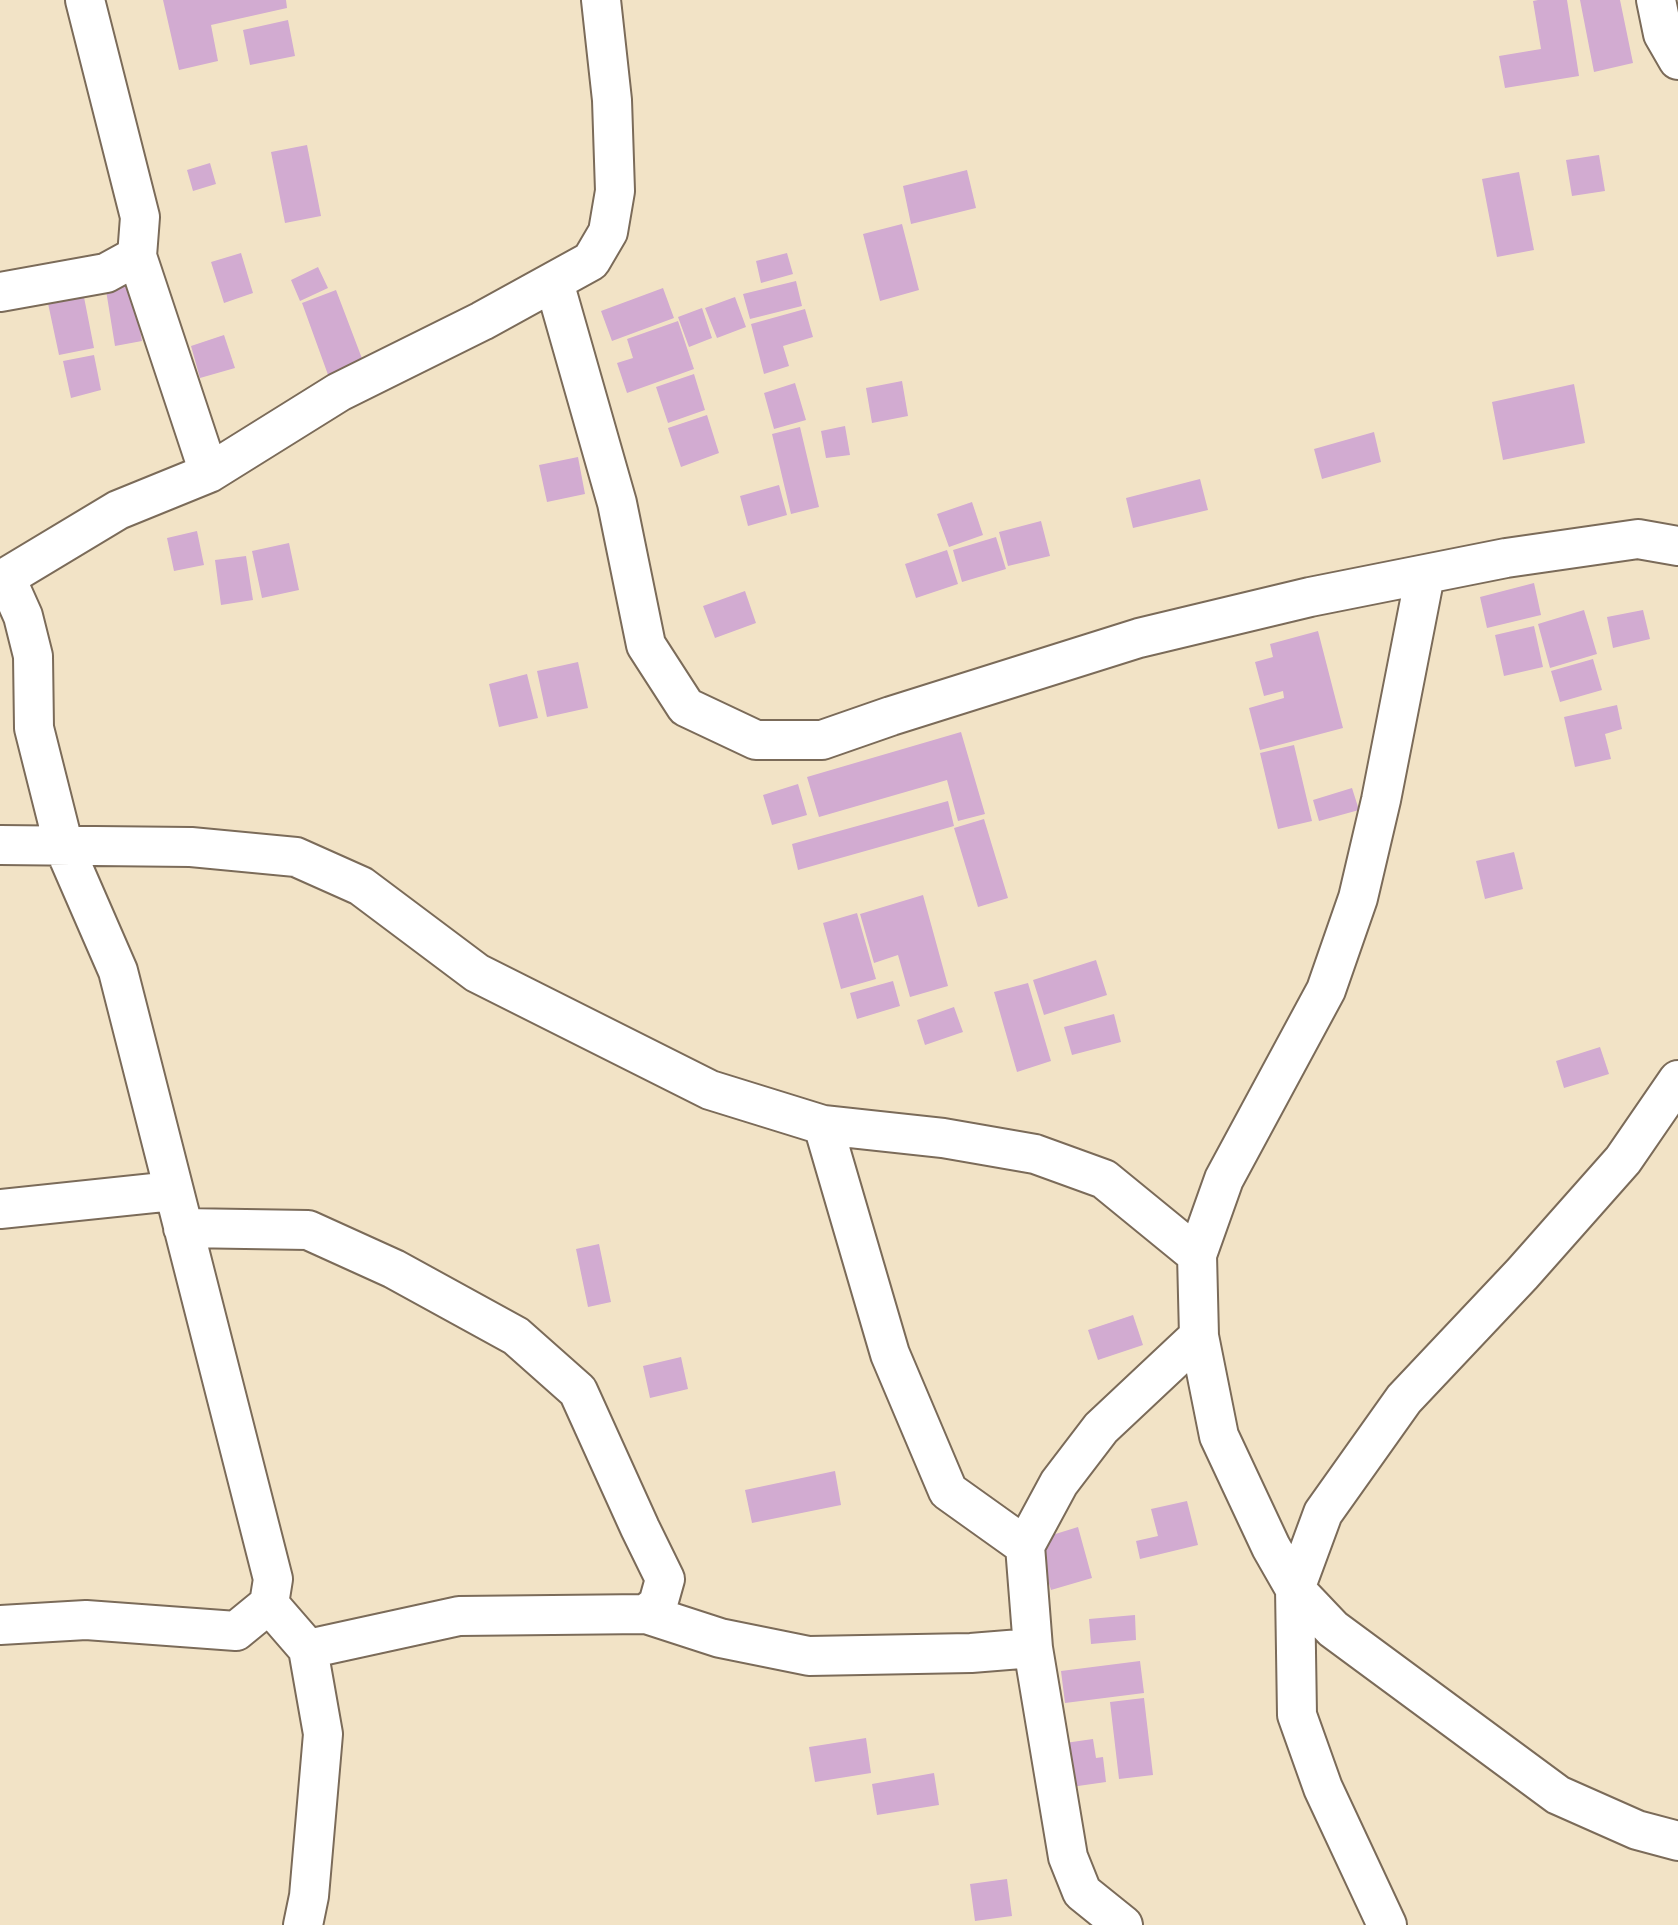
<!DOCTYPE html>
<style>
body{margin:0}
canvas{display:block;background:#f2e3c6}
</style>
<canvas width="1678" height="1925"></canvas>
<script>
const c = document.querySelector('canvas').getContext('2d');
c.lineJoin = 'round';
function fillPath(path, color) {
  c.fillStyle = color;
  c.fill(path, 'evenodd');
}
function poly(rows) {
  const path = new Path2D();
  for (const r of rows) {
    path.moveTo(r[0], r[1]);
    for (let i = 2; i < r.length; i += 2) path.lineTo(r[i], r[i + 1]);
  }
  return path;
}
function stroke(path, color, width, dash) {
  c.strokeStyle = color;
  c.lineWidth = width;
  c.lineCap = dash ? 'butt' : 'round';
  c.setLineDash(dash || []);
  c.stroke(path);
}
const building = poly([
 [163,0,286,0,287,8,211,25,218,61,179,70],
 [1538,0,1567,0,1579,76,1505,88,1499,56,1541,49,1533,1],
 [1580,0,1620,0,1633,63,1594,72],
 [288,20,295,56,250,65,243,30],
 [307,145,321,216,285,223,271,152],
 [1599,155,1605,191,1572,196,1566,160],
 [210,163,216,184,193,191,187,170],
 [967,170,976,208,911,224,903,186],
 [1519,172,1534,250,1497,257,1482,179],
 [902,224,919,290,880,301,863,234],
 [241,253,253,293,224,303,211,262],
 [787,253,793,274,761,283,756,261],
 [318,267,328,288,300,301,291,280],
 [131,279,142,341,115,346,105,284],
 [796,281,802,306,750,319,743,294],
 [82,287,94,348,59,355,46,294],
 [663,288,674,318,612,341,601,311],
 [336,290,366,369,331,383,302,303],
 [735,297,746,327,717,338,705,308],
 [702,308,712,338,689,347,678,317],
 [805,309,813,337,783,346,789,366,764,374,751,324],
 [678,321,694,369,627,393,617,363,633,358,627,339],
 [224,335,235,368,200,378,191,346],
 [94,355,101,390,71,398,63,361],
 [694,374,705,410,668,423,656,387],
 [902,381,908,416,872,423,866,388],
 [795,383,806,420,774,429,764,393],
 [1574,384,1585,443,1503,460,1492,402],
 [707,415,719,453,681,467,668,428],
 [845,426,850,455,826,458,821,431],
 [800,427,819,507,791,514,772,434],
 [1374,432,1381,462,1322,479,1314,449],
 [578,457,585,494,547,502,539,465],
 [1200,479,1208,510,1133,528,1126,498],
 [779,485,787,515,748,526,740,496],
 [972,502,983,535,949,547,937,514],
 [1041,521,1050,556,1008,566,999,532],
 [197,531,204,565,174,571,167,538],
 [996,537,1006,569,962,582,953,550],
 [289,543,299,590,262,598,252,551],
 [947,550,958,584,916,598,905,564],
 [246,556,253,600,221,605,215,560],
 [1534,583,1541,615,1487,628,1480,597],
 [745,591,756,623,715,638,703,606],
 [1584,610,1597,654,1550,668,1538,624],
 [1643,610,1650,639,1613,648,1607,617],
 [1534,626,1543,667,1504,676,1495,635],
 [1318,631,1343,728,1260,750,1249,708,1284,698,1283,691,1264,696,1255,662,1273,657,1270,644],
 [1593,659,1602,690,1560,702,1551,671],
 [578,662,588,708,547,717,537,671],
 [527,674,538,718,499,727,489,684],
 [1617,705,1622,729,1605,734,1611,759,1575,767,1564,717],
 [961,732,985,814,958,821,947,780,819,817,807,777],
 [1294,745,1312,821,1278,829,1260,753],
 [798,784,807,815,772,825,763,795],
 [1352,788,1359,810,1319,821,1313,800],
 [948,801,954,826,798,870,792,844],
 [984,819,1008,898,978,907,954,828],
 [1514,852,1523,889,1485,899,1476,861],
 [923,895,948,986,910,997,898,955,874,963,860,914],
 [857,913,876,979,841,989,823,923],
 [1096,960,1107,995,1044,1015,1033,980],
 [893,981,900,1006,857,1019,850,993],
 [1028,983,1051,1061,1017,1072,994,992],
 [954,1007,963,1032,925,1045,917,1020],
 [1114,1014,1121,1042,1072,1055,1064,1027],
 [1600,1047,1609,1074,1564,1088,1556,1061],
 [599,1244,611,1302,588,1307,576,1249],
 [1133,1315,1143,1345,1098,1360,1088,1330],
 [681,1357,688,1389,650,1398,643,1366],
 [835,1471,841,1505,752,1523,745,1490],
 [1187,1501,1198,1545,1140,1559,1136,1541,1158,1536,1151,1509],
 [1078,1527,1092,1578,1051,1590,1036,1540],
 [1135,1615,1136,1640,1091,1644,1089,1619],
 [1140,1661,1144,1693,1065,1703,1061,1671],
 [1144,1698,1153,1775,1119,1779,1110,1702],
 [866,1738,871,1773,815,1782,809,1747],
 [1093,1739,1096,1758,1103,1757,1106,1782,1071,1787,1065,1743],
 [934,1773,939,1805,877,1815,872,1784],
 [1007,1879,1012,1916,975,1921,970,1884]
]);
const street = poly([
 [85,0,140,217,137,256,209,473],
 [1656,0,1663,34,1678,60],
 [554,282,617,503,646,645,686,707,756,740,822,740,891,716,1139,638,1310,597,1506,558,1638,539,1678,546],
 [0,292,106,273,137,256],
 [1425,575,1381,800,1358,898,1326,990,1224,1179,1197,1255,1199,1336,1219,1436,1271,1547,1295,1589,1333,1629,1558,1795,1637,1830,1678,1841],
 [0,581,118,510,209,473,339,392,482,321,591,261,608,232,615,191,612,100,601,0],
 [0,845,191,847,296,857,361,886,477,973,710,1090,823,1125,943,1138,1035,1154,1104,1179,1197,1255],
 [823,1125,890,1354,948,1491,1025,1546],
 [0,1209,173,1191],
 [183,1228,308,1230,394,1269,516,1336,578,1391,640,1528,665,1579,658,1604,646,1614],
 [269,1604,308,1649,323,1734,309,1896,303,1925],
 [0,1625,86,1620,236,1631,269,1604,273,1579,118,971,64,847,34,728,33,656,23,616,6,578],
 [308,1649,459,1616,646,1614,720,1638,809,1656,971,1653,1033,1648],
 [1123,1925,1082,1892,1068,1857,1033,1648,1025,1546,1059,1483,1101,1428,1199,1336],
 [1387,1925,1323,1788,1297,1715,1295,1589,1323,1513,1404,1399,1522,1274,1623,1160,1678,1080]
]);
fillPath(building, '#d2abd1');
stroke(street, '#7b6b59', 42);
stroke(street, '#fff', 38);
</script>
